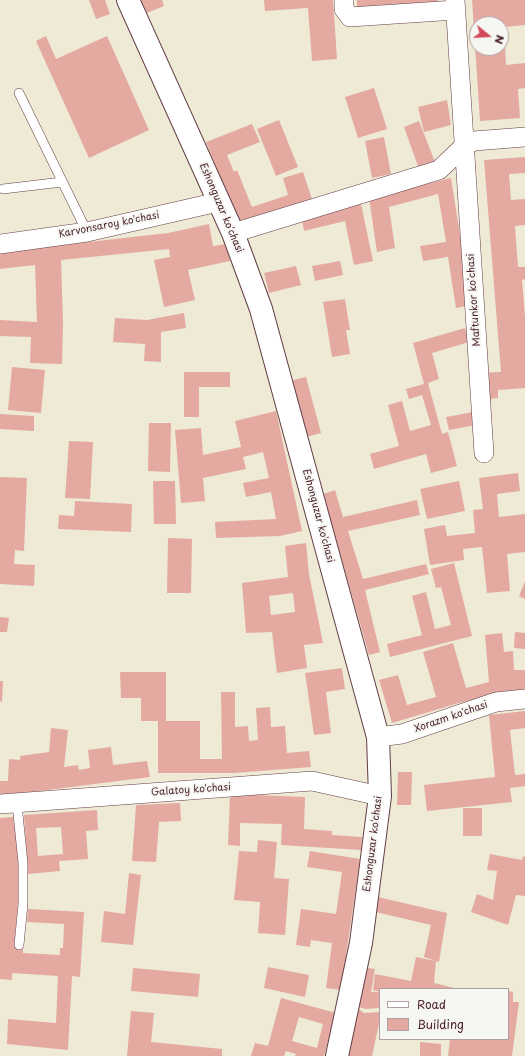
<!DOCTYPE html>
<meta charset="utf-8">
<style>
body{margin:0}
#map{position:relative;width:525px;height:1056px;overflow:hidden;background:#eeead5;font-family:"Playpen Sans",sans-serif}
canvas{display:block}
.legend{position:absolute;left:379px;top:988px;width:130px;height:52px;box-sizing:border-box;background:#f6f6f2;border:1px solid #b1a0a2;margin:0;padding:5px 7px;list-style:none;font-size:12px;color:#4a1f2b}
.legend li{display:flex;align-items:center;gap:8px;height:20px}
.legend b{width:20px;border:1px solid #b1a0a2}
.north{position:absolute;left:469px;top:16px;width:40px;height:40px;box-sizing:border-box;background:#f6f6f2;border:1px solid #b1a0a2;border-radius:50%;rotate:108deg;font-size:11px;font-weight:700;line-height:16px;text-align:center;color:#4a1f2b}
.north::after{content:'';display:block;margin:auto;width:14px;height:18px;background:#d1495b;clip-path:polygon(50% 0,100% 100%,50% 72%,0 100%)}
</style>
<div id="map">
<canvas width="525" height="1056"></canvas>
<ul class="legend">
<li><b style="height:5px;background:#fff"></b>Road</li>
<li><b style="height:11px;background:#e4aaa2"></b>Building</li>
</ul>
<div class="north">N</div>
</div>
<script>
const c = document.querySelector('canvas').getContext('2d');
c.lineJoin = 'round';
function fillPath(path, color) {
  c.fillStyle = color;
  c.fill(path, 'evenodd');
}
function poly(rows) {
  const path = new Path2D();
  for (const r of rows) {
    path.moveTo(r[0], r[1]);
    for (let i = 2; i < r.length; i += 2) path.lineTo(r[i], r[i + 1]);
  }
  return path;
}
function stroke(path, color, width, dash) {
  c.strokeStyle = color;
  c.lineWidth = width;
  c.lineCap = dash ? 'butt' : 'round';
  c.setLineDash(dash || []);
  c.stroke(path);
}
function write(font, color, halo, rows, align = 'center') {
  c.font = font + ' "Playpen Sans",sans-serif';
  c.lineWidth = 4;
  c.setLineDash([]);
  c.textBaseline = 'middle';
  c.strokeStyle = halo;
  c.fillStyle = color;
  for (const [text, x, y, turn = 0] of rows) {
    c.save();
    c.translate(x, y);
    c.rotate((+turn || 0) * Math.PI / 180);
    c.textAlign = isNaN(turn) ? turn : align;
    if (halo) c.strokeText(text, 0, 0);
    c.fillText(text, 0, 0);
    c.restore();
  }
}
const building = poly([
 [89,0,105,0,110,14,96,19],
 [141,0,162,0,164,6,147,13],
 [264,0,333,0,337,59,312,61,308,8,265,11],
 [357,0,438,0,438,2,357,8],
 [472,0,525,0,525,25,504,27,506,65,525,63,525,88,518,89,520,118,480,121],
 [477,24,501,24,501,48,477,48],
 [46,36,56,59,107,36,149,130,89,158,36,41],
 [374,88,387,129,358,138,345,97],
 [447,100,451,125,424,132,418,107],
 [279,120,298,167,276,176,257,129],
 [419,121,435,162,419,169,404,127],
 [252,124,260,142,227,155,234,172,237,170,252,207,288,195,283,178,303,172,312,199,239,223,206,142],
 [384,137,391,174,372,178,365,141],
 [525,157,525,173,509,174,511,200,525,199,525,225,515,226,518,267,525,267,525,279,522,280,525,317,525,388,498,390,498,398,482,400,479,373,501,372,484,160],
 [451,178,471,305,456,308,448,257,423,261,420,246,446,242,438,194,389,207,395,248,377,252,369,198],
 [360,199,373,261,354,265,345,221,304,231,301,215],
 [209,224,213,246,226,244,230,261,188,270,195,300,164,307,154,260,170,257,169,249,61,260,63,323,62,364,30,363,31,337,0,336,0,320,37,322,35,265,0,269,0,252,168,233],
 [340,261,343,275,315,281,312,266],
 [296,266,301,285,269,293,264,273],
 [345,299,350,330,346,330,350,354,332,357,323,302],
 [184,313,186,328,161,332,161,362,144,361,145,344,113,342,115,318,147,320],
 [465,328,469,342,432,353,439,379,428,383,442,434,448,432,457,466,431,473,426,454,374,469,370,454,399,446,388,405,402,401,410,431,431,425,422,395,409,399,406,389,424,384,413,343],
 [12,367,45,370,41,413,8,410],
 [184,372,230,372,230,387,199,387,199,417,184,417],
 [306,377,321,433,306,437,290,381],
 [276,411,302,531,280,536,216,538,215,522,276,519,271,492,246,497,243,483,269,478,263,452,243,457,246,469,203,478,205,501,181,503,175,430,201,428,203,455,241,447,235,421],
 [473,412,476,425,449,430,446,417],
 [0,414,34,416,34,431,0,429],
 [149,423,171,423,170,472,148,471],
 [69,441,93,442,90,499,65,498],
 [518,473,520,491,497,494,499,517,525,514,525,552,507,554,510,591,487,593,482,547,463,549,464,560,430,565,424,529,445,525,447,536,475,533,473,510,483,509,479,478],
 [0,477,27,478,24,551,15,550,14,564,35,565,34,586,0,584],
 [153,481,175,481,176,524,154,524],
 [459,481,465,511,427,519,420,489],
 [335,490,343,517,417,500,420,515,348,531,363,579,426,564,429,574,365,590,380,652,369,655,323,494],
 [75,501,132,504,131,532,58,529,59,515,74,516],
 [168,538,192,539,191,593,167,593],
 [306,543,309,574,323,643,304,645,307,668,277,673,272,632,246,633,242,583,288,577,285,546],
 [293,593,295,612,271,615,269,596],
 [454,563,472,636,390,657,387,644,422,635,412,596,426,592,435,629,451,625,441,587,436,588,431,569],
 [525,581,525,599,519,596],
 [0,617,9,618,7,632,0,632],
 [515,632,525,633,525,649,514,648],
 [502,633,504,652,513,651,514,670,525,670,525,690,507,692,459,703,392,723,379,680,398,675,407,705,436,697,423,652,453,643,466,688,489,682,485,635],
 [342,668,345,689,326,692,331,733,314,735,305,673],
 [120,672,166,672,166,721,200,721,200,759,222,759,221,692,235,692,235,727,248,726,249,741,258,740,256,708,270,707,271,727,285,726,287,753,309,751,311,767,235,773,158,773,158,721,141,721,141,698,121,698],
 [0,681,3,681,2,702,0,701],
 [525,711,525,728,510,730,515,775,525,774,525,786,510,788,512,802,427,811,424,785,495,777,489,715],
 [51,728,68,730,64,767,78,765,79,770,90,768,88,750,111,747,113,765,147,761,150,777,24,793,0,794,0,781,8,781,9,759,20,760,20,756,49,752],
 [398,772,412,772,411,805,397,805],
 [230,794,305,797,304,829,332,831,332,835,362,837,361,850,281,845,282,824,240,823,240,846,228,845],
 [180,803,181,821,159,822,156,862,132,861,136,805],
 [463,808,482,808,482,836,463,836],
 [97,810,98,830,86,831,88,859,59,861,60,871,28,874,24,815],
 [61,827,63,854,38,856,36,828],
 [13,817,19,858,19,892,14,947,23,948,23,953,60,955,60,948,63,948,64,924,27,922,28,909,84,912,80,977,72,976,68,1050,7,1044,8,1019,56,1023,58,976,12,973,12,980,0,979,0,818],
 [258,840,277,842,274,878,289,879,285,935,258,933,260,902,234,900,239,851,257,852],
 [310,851,360,859,341,990,326,988,332,943,311,940,310,947,296,945,301,909,336,914,342,872,307,867],
 [490,854,522,860,523,856,525,857,525,896,516,895,508,925,471,912,477,894,493,900,497,871,487,870],
 [129,873,141,875,133,945,101,942,104,911,125,914],
 [369,895,447,913,439,962,424,957,431,925,367,910],
 [416,957,436,961,434,983,458,989,380,989,380,992,373,990,375,974,411,981],
 [268,967,309,975,305,997,264,988],
 [361,967,375,969,371,992,380,992,379,1008,366,1009,355,1006,364,1013,380,1012,380,1019,372,1056,344,1056],
 [133,968,200,974,198,997,131,991],
 [508,991,513,992,513,1002,519,1002,512,1056,448,1056,450,1039,508,1039],
 [281,998,336,1013,324,1056,295,1056,296,1054,286,1051,284,1056,251,1056,255,1043,268,1046],
 [299,1017,323,1024,317,1048,292,1041],
 [131,1011,154,1013,151,1042,222,1049,222,1056,127,1056],
 [420,1042,441,1044,441,1056,420,1056]
]);
const service = poly([
 [19,93,87,232],
 [3,189,62,182],
 [17,804,23,863,23,904,19,945]
]);
const minor = poly([
 [344,0,344,9,350,17,456,10],
 [455,0,484,453],
 [233,233,439,170,463,147,474,141,525,137],
 [0,244,87,232,218,202],
 [378,737,402,734,496,702,525,699],
 [0,804,312,781,380,796]
]);
const tertiary = poly([
 [128,0,233,233,261,309,378,737,380,796,361,943,337,1056]
]);
const streetNames = [
 ["Eshonguzar ko'chasi",221,208,67],
 ["Karvonsaroy ko'chasi",109,225,-11],
 ["Maftunkor koʻchasi",474,300,-94],
 ["Eshonguzar ko'chasi",318,516,75],
 ["Xorazm ko'chasi",451,717,-19],
 ["Galatoy ko'chasi",191,790,-4],
 ["Eshonguzar ko'chasi",373,844,-83]
];
fillPath(building, '#e4aaa2');
stroke(service, '#633d44', 10);
stroke(minor, '#633d44', 20);
stroke(tertiary, '#633d44', 24);
stroke(service, '#fff', 9);
stroke(minor, '#fff', 19);
stroke(tertiary, '#fff', 22);
write('10px', '#4a1f2b', '#f6f6f2', streetNames);
</script>
